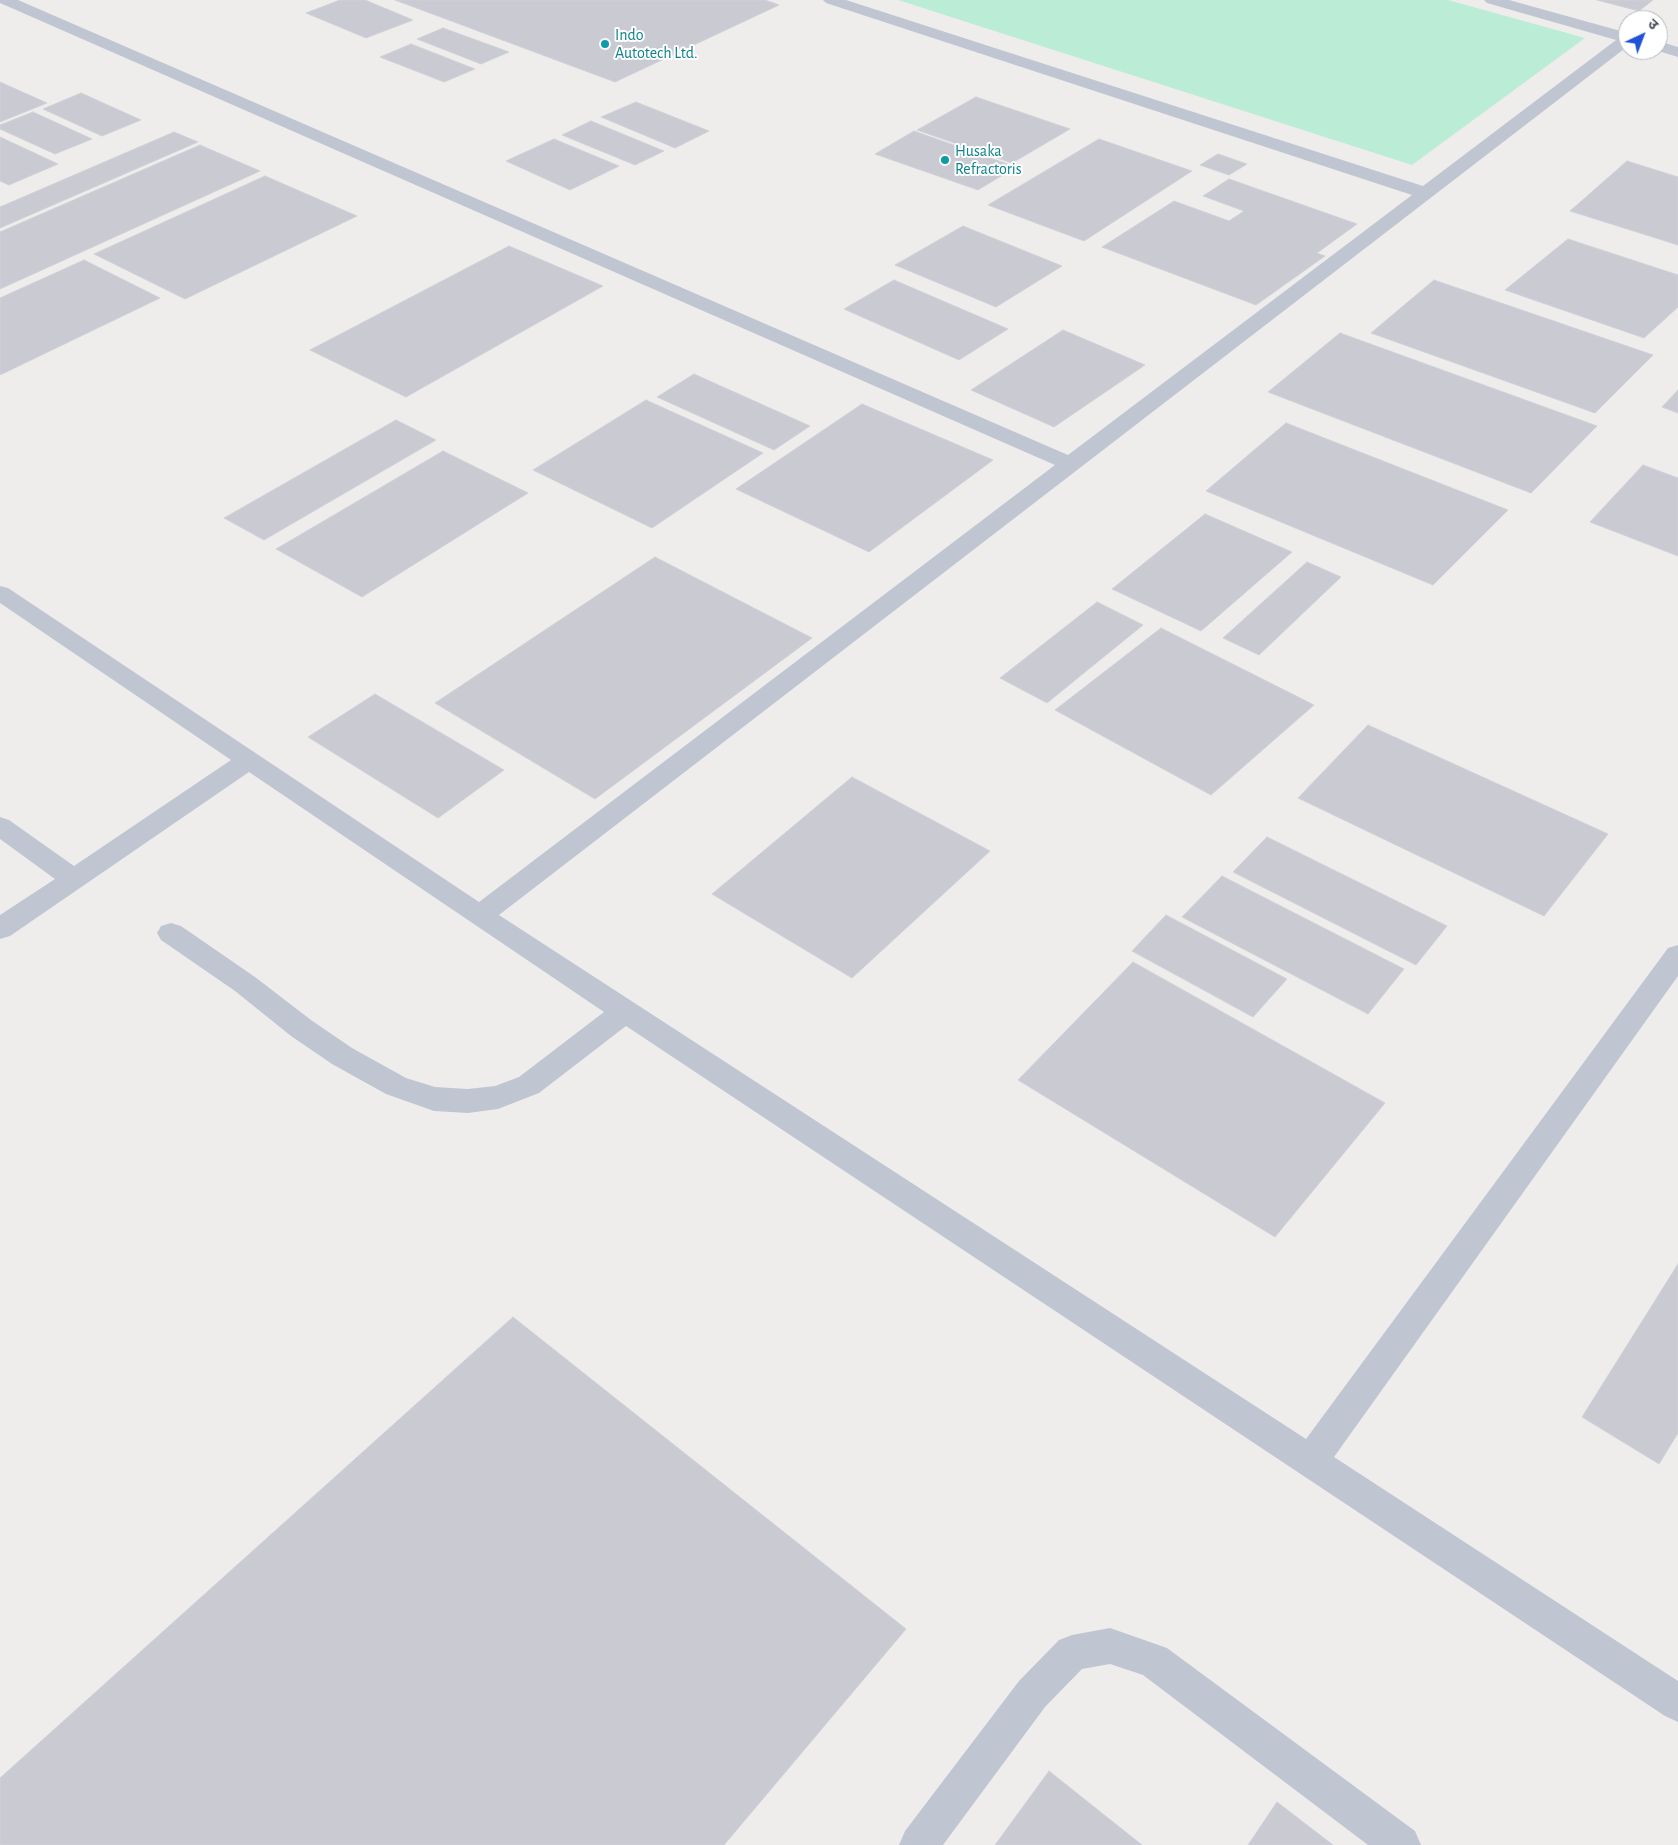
<!DOCTYPE html>
<meta charset="utf-8">
<style>
body{margin:0}
#map{position:relative;width:1678px;height:1845px;overflow:hidden;background:#efedec;font-family:"Alegreya Sans","Noto Sans Devanagari",sans-serif}
canvas{display:block}
.north{position:absolute;left:1618px;top:10px;width:50px;height:50px;box-sizing:border-box;background:#fff;border:1px solid #b5b8bd;border-radius:50%;rotate:43deg;font-size:14px;font-weight:700;line-height:20px;text-align:center;color:#464d59}
.north::after{content:'';display:block;margin:auto;width:18px;height:22px;background:#2053d5;clip-path:polygon(50% 0,100% 100%,50% 72%,0 100%)}
</style>
<div id="map">
<canvas width="1678" height="1845"></canvas>
<div class="north">उ</div>
</div>
<script>
const c = document.querySelector('canvas').getContext('2d');
c.lineJoin = 'round';
function fillPath(path, color) {
  c.fillStyle = color;
  c.fill(path, 'evenodd');
}
function poly(rows) {
  const path = new Path2D();
  for (const r of rows) {
    path.moveTo(r[0], r[1]);
    for (let i = 2; i < r.length; i += 2) path.lineTo(r[i], r[i + 1]);
  }
  return path;
}
function stroke(path, color, width, dash) {
  c.strokeStyle = color;
  c.lineWidth = width;
  c.lineCap = dash ? 'butt' : 'round';
  c.setLineDash(dash || []);
  c.stroke(path);
}
function write(font, color, halo, rows, align = 'center') {
  c.font = font + ' "Alegreya Sans",sans-serif';
  c.lineWidth = 4;
  c.setLineDash([]);
  c.textBaseline = 'middle';
  c.strokeStyle = halo;
  c.fillStyle = color;
  for (const [text, x, y, turn = 0] of rows) {
    c.save();
    c.translate(x, y);
    c.rotate((+turn || 0) * Math.PI / 180);
    c.textAlign = isNaN(turn) ? turn : align;
    if (halo) c.strokeText(text, 0, 0);
    c.fillText(text, 0, 0);
    c.restore();
  }
}
const green = poly([
 [898,0,1448,0,1585,38,1412,165]
]);
const building = poly([
 [340,0,365,0,413,20,366,38,306,13,340,0],
 [395,0,765,0,779,5,615,82,395,0],
 [1597,0,1653,0,1639,11,1597,0],
 [443,28,509,52,481,64,417,39,443,28],
 [411,44,475,69,444,82,380,57,411,44],
 [0,82,47,103,0,122,0,82],
 [81,93,141,120,102,136,43,109,81,93],
 [976,97,1070,129,1012,163,917,130,976,97],
 [636,102,709,131,675,148,601,117,636,102],
 [33,112,92,139,55,154,0,129,0,125,33,112],
 [591,121,664,151,635,165,562,135,591,121],
 [914,131,1016,167,978,190,875,154,914,131],
 [174,132,198,142,0,228,0,207,174,132],
 [0,137,58,164,9,185,0,181,0,137],
 [554,139,619,166,570,190,506,161,554,139],
 [1099,139,1192,171,1084,241,988,205,1099,139],
 [200,145,260,171,0,289,0,232,200,145],
 [1218,154,1247,164,1229,175,1200,165,1218,154],
 [1627,161,1678,177,1678,245,1570,211,1627,161],
 [265,176,357,216,185,299,94,254,265,176],
 [1229,179,1357,224,1317,253,1325,256,1256,305,1102,247,1174,201,1229,221,1244,211,1203,196,1229,179],
 [963,226,1062,266,996,307,895,265,963,226],
 [1568,239,1678,275,1678,307,1644,338,1505,290,1568,239],
 [509,246,603,286,406,397,310,350,509,246],
 [84,260,160,298,0,375,0,298,84,260],
 [894,280,1008,329,959,360,844,309,894,280],
 [1434,280,1653,355,1595,413,1371,333,1434,280],
 [1063,330,1145,365,1054,427,971,390,1063,330],
 [1340,333,1597,426,1531,493,1268,392,1340,333],
 [694,374,810,426,774,450,657,397,694,374],
 [1678,390,1678,413,1662,407,1678,390],
 [646,400,763,453,652,528,533,470,646,400],
 [862,404,993,460,869,552,736,489,862,404],
 [396,420,436,440,264,540,224,518,396,420],
 [1286,423,1508,510,1433,585,1206,491,1286,423],
 [443,451,528,493,362,597,276,549,443,451],
 [1643,465,1678,478,1678,556,1590,522,1643,465],
 [1205,514,1292,552,1201,631,1112,589,1205,514],
 [655,557,812,638,595,799,435,703,655,557],
 [1307,562,1341,577,1259,655,1223,638,1307,562],
 [1097,602,1143,625,1047,703,1000,678,1097,602],
 [1161,628,1314,705,1211,795,1055,710,1161,628],
 [375,694,504,770,438,818,308,737,375,694],
 [1368,725,1608,834,1544,916,1298,798,1368,725],
 [852,777,990,851,852,978,712,894,852,777],
 [1267,837,1447,926,1416,965,1233,872,1267,837],
 [1222,876,1404,969,1368,1014,1182,917,1222,876],
 [1166,915,1287,979,1253,1017,1132,951,1166,915],
 [1133,962,1385,1103,1275,1237,1018,1080,1133,962],
 [1678,1264,1678,1433,1659,1464,1582,1417,1678,1264],
 [513,1317,906,1629,724,1845,0,1845,0,1778,513,1317],
 [1049,1771,1142,1845,995,1845,1049,1771],
 [1277,1802,1333,1845,1248,1845,1277,1802]
]);
const lane = poly([
 [0,0,18,0,1068,455,1412,195,826,3,823,0,846,0,1423,186,1616,40,1487,3,1484,0,1509,0,1628,33,1628,46,499,915,1306,1439,1668,948,1678,945,1678,976,1334,1457,1678,1681,1678,1722,1665,1716,626,1026,539,1093,498,1109,468,1113,434,1111,386,1094,332,1064,291,1036,235,991,161,940,157,933,161,926,171,923,181,926,255,977,311,1020,352,1048,406,1078,435,1087,468,1089,495,1086,519,1077,604,1012,249,772,10,936,0,939,0,915,55,879,0,839,0,817,9,820,74,866,231,760,0,603,0,586,8,588,479,902,1055,465,0,3,0,0],
 [1658,41,1678,47,1678,57,1655,50,1658,50,1658,41],
 [1110,1628,1167,1648,1415,1831,1421,1845,1368,1845,1143,1675,1110,1664,1082,1669,1045,1707,943,1845,899,1845,905,1831,1019,1681,1059,1640,1072,1635,1110,1628]
]);
const markers = [
 [605,44,5,"#0f9aa8"],
 [945,160,5,"#0f9aa8"]
];
const farCulturenames = [
 ["Indo",615,35],
 ["Autotech Ltd.",615,53],
 ["Husaka",955,151],
 ["Refractoris",955,169]
];
fillPath(green, '#bbecd6');
fillPath(building, '#cacad2');
stroke(building, '#d0d1d8', 1);
fillPath(lane, '#c0c6d1');
for (const [x, y, r, color] of markers) {
  const dot = new Path2D();
  dot.arc(x, y, r, 0, 2 * Math.PI);
  c.fillStyle = color;
  c.fill(dot);
  stroke(dot, '#fff', 2);
}
write('16px', '#0d838f', '#fff', farCulturenames, 'left');
</script>
